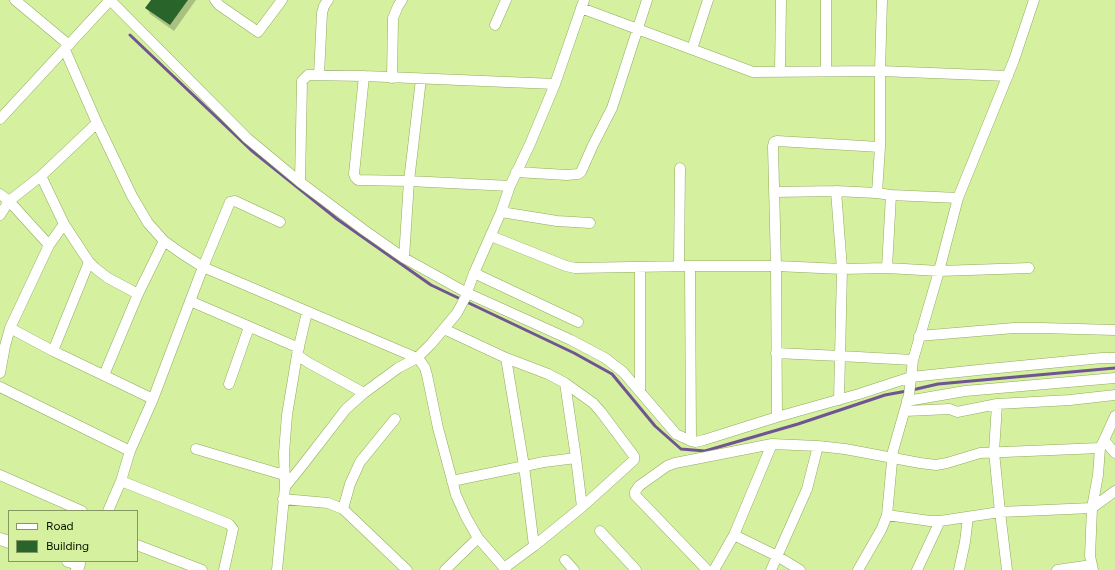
<!DOCTYPE html>
<style>
body{margin:0}
#map{position:relative;width:1115px;height:570px;overflow:hidden;background:#d5f1a0;font-family:Figtree,sans-serif}
canvas{display:block}
.legend{position:absolute;left:8px;top:510px;width:130px;height:52px;box-sizing:border-box;background:#d5f1a0;border:1px solid #849860;margin:0;padding:5px 7px;list-style:none;font-size:12px;color:#0a1200}
.legend li{display:flex;align-items:center;gap:8px;height:20px}
.legend b{width:20px;border:1px solid #849860}
</style>
<div id="map">
<canvas width="1115" height="570"></canvas>
<ul class="legend">
<li><b style="height:5px;background:#fff"></b>Road</li>
<li><b style="height:11px;background:#29652a"></b>Building</li>
</ul>
</div>
<script>
const c = document.querySelector('canvas').getContext('2d');
c.lineJoin = 'round';
function fillPath(path, color) {
  c.fillStyle = color;
  c.fill(path, 'evenodd');
}
function poly(rows) {
  const path = new Path2D();
  for (const r of rows) {
    path.moveTo(r[0], r[1]);
    for (let i = 2; i < r.length; i += 2) path.lineTo(r[i], r[i + 1]);
  }
  return path;
}
function stroke(path, color, width, dash) {
  c.strokeStyle = color;
  c.lineWidth = width;
  c.lineCap = dash ? 'butt' : 'round';
  c.setLineDash(dash || []);
  c.stroke(path);
}
const shadow = poly([
 [152,0,196,0,174,31,150,14,147,8]
]);
const stream = poly([
 [130,35,251,150,337,219,431,285,574,353,612,374,655,426,681,449,705,451,798,424,885,395,907,391],
 [912,390,938,384,1115,368]
]);
const building = poly([
 [151,0,188,0,170,25,145,8]
]);
const minor = poly([
 [15,0,69,45],
 [110,0,247,138,300,182,364,230,404,258,467,293,571,340,605,358,623,372,676,434,691,441,695,442,704,440,777,417,859,394,911,377,988,369,1102,358,1115,358],
 [215,0,219,5,258,32,282,0],
 [581,8,753,72,880,71,1008,76],
 [495,25,506,0],
 [692,49,708,0],
 [65,50,97,123,132,196,148,223,164,241,181,253,203,267,417,358,421,362,425,368,427,375,438,428,456,495,466,517,478,538,506,570],
 [826,71,826,0],
 [780,72,781,0],
 [319,75,322,13,324,6,328,0],
 [364,76,354,174,355,177,358,180,409,181,510,186],
 [392,78,393,18,398,6,402,0],
 [0,119,110,0],
 [516,172,567,175,578,174,581,172,593,145,612,108,647,0],
 [41,176,64,224,89,262,95,268,108,278,138,294],
 [300,182,302,81,308,75,364,76,555,84],
 [836,191,842,269,839,400],
 [774,192,836,191,877,193,891,195,958,198],
 [877,193,880,147,880,71,882,0],
 [0,194,9,201,49,245],
 [501,212,557,221,590,223],
 [0,215,9,201,41,176,97,123],
 [491,236,566,266,575,268,690,266,776,266,842,269,887,268,939,271,1029,268],
 [404,258,409,181,421,79],
 [679,266,680,168],
 [690,266,691,441],
 [640,267,640,391],
 [887,268,891,195],
 [474,273,578,322],
 [190,301,299,348],
 [10,328,53,351,153,399],
 [444,329,506,358,548,374,565,383,593,403,601,412,634,456,634,460,582,507,534,546,504,568],
 [919,336,1014,328,1041,328,1115,330],
 [53,351,89,262],
 [776,353,840,356,913,360],
 [297,355,309,363,364,393],
 [506,358,524,466,534,546],
 [0,373,5,346,10,328,49,245,64,224],
 [104,375,138,294,164,241],
 [565,383,576,458,582,507],
 [229,384,249,327],
 [0,387,130,451],
 [907,401,965,391,1115,378],
 [997,404,994,452,1000,512,1007,570],
 [905,411,950,409,957,412,997,404,1070,400,1115,395],
 [777,417,776,266,773,146,774,142,777,141,880,147],
 [1104,440,1115,453],
 [196,449,284,475],
 [0,475,82,511],
 [121,481,229,524,233,529,224,570],
 [452,481,544,462,576,458],
 [285,487,305,462,346,409,364,393,398,368,417,358,431,344,457,313,465,298,474,273,501,212,510,186,530,144,555,84,584,0],
 [283,499,328,503,343,509,407,570],
 [343,509,350,484,360,462,395,419],
 [108,511,121,481,130,451,153,399,203,267,230,202,235,201,280,222],
 [887,515,930,521,940,521,1000,512,1092,508,1115,491],
 [600,531,636,570],
 [734,535,777,556,800,570],
 [137,545,202,570],
 [565,560,574,570],
 [277,570,285,487,284,453,287,415,297,355,307,312],
 [445,570,478,538],
 [707,570,635,495,635,492,639,486,667,466,675,463,772,444,818,446,845,449,920,463,936,465,947,463,980,453,1100,448],
 [714,570,734,535,772,444],
 [771,570,807,489,818,446],
 [858,570,881,530,884,523,887,515,893,451,909,395,913,360,939,271,958,198,1014,60,1034,0],
 [917,570,940,521],
 [959,570,965,542,968,517],
 [1057,570,1092,565],
 [1093,570,1090,556,1092,508,1098,475,1100,448,1104,440,1115,416]
]);
const tertiary = poly([
 [0,539,9,542],
 [68,561,79,564,77,570]
]);
fillPath(shadow, '#0003');
stroke(stream, '#715492', 3);
fillPath(building, '#29652a');
stroke(minor, '#91ab5c', 11);
stroke(tertiary, '#91ab5c', 13);
stroke(minor, '#fff', 10);
stroke(tertiary, '#fff', 12);
</script>
